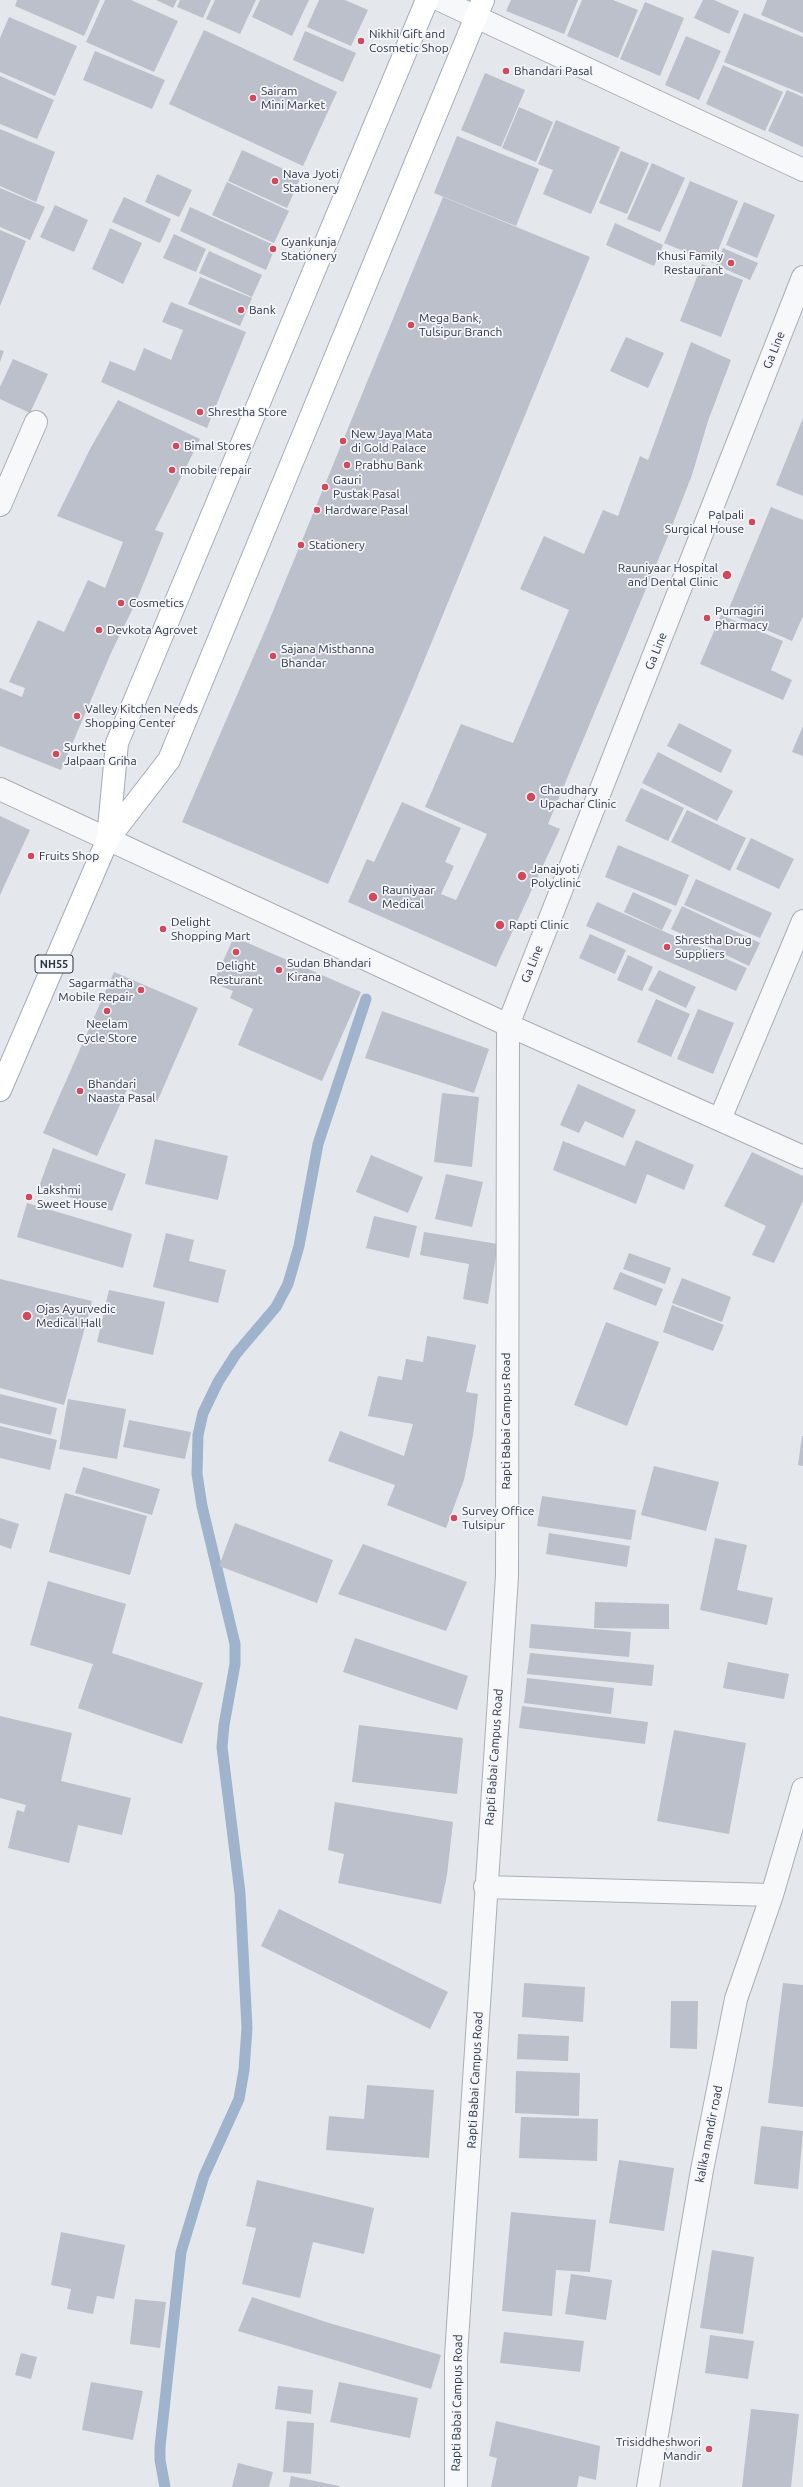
<!DOCTYPE html>
<style>
body{margin:0}
canvas{display:block;background:#e4e7ec}
</style>
<canvas width="803" height="2487"></canvas>
<script>
const c = document.querySelector('canvas').getContext('2d');
c.lineJoin = 'round';
function poly(rows) {
  const path = new Path2D();
  for (const r of rows) {
    path.moveTo(r[0], r[1]);
    for (let i = 2; i < r.length; i += 2) path.lineTo(r[i], r[i + 1]);
  }
  return path;
}
function stroke(path, color, width, dash) {
  c.strokeStyle = color;
  c.lineWidth = width;
  c.lineCap = dash ? 'butt' : 'round';
  c.setLineDash(dash || []);
  c.stroke(path);
}
function fillPath(path, color) {
  c.fillStyle = color;
  c.fill(path, 'evenodd');
}
function write(font, color, halo, rows, align = 'center') {
  c.font = font + ' Ubuntu,sans-serif';
  c.lineWidth = 3.5;
  c.setLineDash([]);
  c.textBaseline = 'middle';
  c.strokeStyle = halo;
  c.fillStyle = color;
  for (const [text, x, y, turn = 0] of rows) {
    c.save();
    c.translate(x, y);
    c.rotate((+turn || 0) * Math.PI / 180);
    c.textAlign = isNaN(turn) ? turn : align;
    if (halo) c.strokeText(text, 0, 0);
    c.fillText(text, 0, 0);
    c.restore();
  }
}
const stream = poly([
 [165,2487,160,2460,160,2447,181,2252,204,2176,239,2099,244,2070,247,2028,240,1893,222,1747,224,1725,235,1664,235,1644,202,1506,197,1474,198,1435,203,1413,218,1382,236,1354,276,1307,288,1284,299,1246,318,1144,366,999]
]);
const building = poly([
 [17,0,100,0,84,36,15,6],
 [105,0,131,0,178,21,154,72,86,42],
 [156,0,177,0,173,8],
 [180,0,211,0,203,18,177,7],
 [215,0,256,0,240,34,206,19],
 [260,0,309,0,292,36,252,17],
 [319,0,345,0,368,10,351,46,307,27],
 [511,0,578,0,564,34,506,11],
 [582,0,613,0,638,10,618,58,567,36],
 [703,0,714,0,739,11,729,34,694,18],
 [767,0,803,0,803,33,761,15],
 [645,2,684,18,660,76,620,59],
 [744,13,803,37,803,94,724,62],
 [9,17,77,46,55,96,0,72,0,38],
 [204,30,337,92,303,166,169,104],
 [305,31,356,53,343,82,293,60],
 [686,36,721,51,699,100,665,85],
 [95,51,165,80,152,109,83,80],
 [723,65,783,92,765,131,706,104],
 [485,73,525,90,501,147,461,130],
 [0,76,54,100,37,139,0,124],
 [787,90,803,97,803,147,768,131],
 [519,107,553,122,536,162,502,148],
 [556,120,620,147,591,214,543,194,553,170,538,164],
 [0,129,55,152,36,202,0,186],
 [457,136,539,169,516,226,434,193],
 [242,150,301,177,287,208,228,181],
 [621,151,649,163,627,214,599,203],
 [652,163,685,178,660,232,627,219],
 [157,174,192,190,179,217,145,202],
 [690,181,738,201,713,263,664,243],
 [227,182,289,211,274,243,212,215],
 [0,188,45,207,30,240,0,227],
 [124,197,171,219,160,243,112,222],
 [443,197,590,257,412,690,328,884,182,822,266,628],
 [744,202,775,215,757,258,726,245],
 [55,205,88,220,74,252,40,237],
 [190,207,276,246,266,270,180,231],
 [615,223,663,245,654,266,606,245],
 [110,228,142,243,123,284,92,269],
 [0,230,26,241,0,306],
 [174,234,206,249,196,272,163,258],
 [723,248,758,263,750,280,716,265],
 [209,251,262,275,252,297,199,273],
 [702,264,743,280,721,337,680,321],
 [200,277,252,298,240,326,188,304],
 [171,302,246,332,207,428,101,382,110,361,135,371,144,348,171,360,183,330,162,322],
 [626,337,664,353,648,388,610,371],
 [691,342,731,360,708,421,692,475,668,536,548,824,560,829,496,967,348,902,367,859,374,862,402,802,461,828,445,862,454,866,441,894,456,900,487,834,425,807,461,724,513,743,569,610,520,589,544,536,584,554,603,510,618,516,640,456,648,460],
 [0,350,4,351,0,362],
 [13,359,48,374,30,413,0,399,0,387],
 [118,400,200,439,155,530,164,533,136,602,111,653,61,770,0,746,0,688,22,697,25,688,9,682,38,620,64,632,88,580,105,588,123,542,57,516,90,449],
 [803,418,803,496,776,485],
 [771,507,803,520,803,616,792,641,727,613],
 [721,615,783,641,771,670,792,680,783,700,700,664],
 [679,723,732,750,721,773,667,746],
 [803,726,803,756,792,752],
 [658,752,733,791,717,821,642,783],
 [641,788,684,808,668,841,625,821],
 [687,810,746,838,730,871,671,842],
 [0,816,30,830,0,895],
 [751,838,794,859,779,889,736,869],
 [618,845,689,875,676,906,605,877],
 [696,879,772,913,760,938,684,905],
 [633,892,672,910,662,930,624,912],
 [597,902,747,968,736,991,586,926],
 [682,906,760,943,749,966,671,929],
 [590,934,626,950,615,974,579,958],
 [234,937,361,992,322,1081,238,1045,253,1009,230,998,233,991,213,983],
 [628,955,653,967,642,991,617,980],
 [659,970,696,987,686,1008,648,990],
 [114,972,198,1008,157,1102,127,1089,97,1156,43,1133],
 [656,999,690,1014,671,1057,637,1042],
 [698,1009,734,1023,713,1074,677,1059],
 [382,1011,489,1049,474,1093,365,1058],
 [578,1084,636,1110,623,1138,585,1121,579,1133,560,1125],
 [442,1093,479,1097,472,1167,434,1162],
 [155,1139,228,1156,218,1200,145,1184],
 [636,1140,694,1165,684,1190,647,1174,636,1204,553,1170,563,1141,625,1166],
 [53,1148,126,1174,112,1211,39,1187],
 [752,1152,803,1176,803,1201,774,1263,752,1255,766,1226,724,1206],
 [371,1155,423,1177,408,1213,356,1192],
 [446,1174,483,1182,472,1227,435,1219],
 [27,1203,132,1234,123,1268,17,1237],
 [374,1216,417,1226,409,1258,366,1248],
 [424,1232,498,1244,488,1304,463,1299,469,1264,420,1255],
 [166,1233,194,1240,189,1261,226,1270,218,1303,153,1287],
 [629,1253,671,1268,665,1284,623,1269],
 [620,1272,663,1289,656,1306,613,1289],
 [682,1278,731,1297,722,1322,672,1303],
 [0,1279,92,1301,64,1405,0,1388],
 [109,1290,165,1302,153,1355,97,1342],
 [672,1305,724,1325,713,1351,663,1332],
 [606,1322,659,1342,627,1426,574,1405],
 [427,1336,476,1345,466,1392,478,1394,473,1435,464,1480,446,1528,387,1505,395,1485,328,1461,340,1431,404,1456,413,1424,368,1416,378,1376,402,1380,406,1359,423,1362],
 [0,1394,57,1408,51,1435,0,1423],
 [68,1399,126,1409,117,1459,59,1449],
 [129,1420,191,1432,185,1459,123,1447],
 [0,1426,57,1440,50,1470,0,1458],
 [802,1436,803,1436,803,1466,798,1465],
 [654,1466,719,1482,706,1531,641,1515],
 [83,1467,160,1489,152,1515,75,1493],
 [65,1493,147,1516,130,1575,49,1552],
 [542,1496,636,1510,631,1540,537,1526],
 [0,1518,19,1524,11,1549,0,1545],
 [235,1523,333,1560,317,1603,219,1566],
 [549,1533,630,1546,627,1567,546,1554],
 [715,1538,747,1545,737,1590,773,1598,767,1625,700,1610],
 [363,1544,467,1582,446,1631,338,1594],
 [48,1581,126,1604,112,1653,203,1683,182,1744,78,1708,93,1664,30,1645],
 [595,1602,669,1604,669,1629,594,1628],
 [531,1624,631,1632,629,1657,529,1648],
 [355,1638,468,1676,457,1710,343,1672],
 [530,1653,654,1665,652,1686,527,1674],
 [728,1662,789,1674,784,1699,723,1688],
 [527,1678,614,1688,611,1714,524,1703],
 [522,1706,648,1722,645,1744,519,1728],
 [0,1716,72,1733,61,1781,131,1798,122,1835,78,1825,69,1863,8,1848,17,1810,24,1812,26,1805,0,1798],
 [359,1725,463,1738,457,1794,352,1782],
 [674,1730,746,1743,729,1834,657,1821],
 [335,1802,453,1822,447,1875,441,1904,338,1883,344,1854,328,1850],
 [279,1909,448,1992,430,2029,261,1946],
 [524,1983,585,1987,583,2022,522,2017],
 [783,1983,803,1985,803,2107,768,2103],
 [671,2001,698,2001,697,2049,670,2048],
 [518,2034,569,2036,568,2061,517,2059],
 [516,2071,580,2073,579,2116,515,2113],
 [367,2085,434,2090,429,2158,326,2150,329,2116,364,2119],
 [521,2117,598,2119,597,2161,519,2158],
 [761,2126,803,2131,798,2189,754,2184],
 [619,2160,674,2168,664,2231,609,2223],
 [257,2180,374,2208,364,2254,313,2242,300,2298,242,2284,256,2228,246,2226],
 [511,2212,596,2220,590,2272,556,2270,552,2316,502,2311],
 [61,2232,125,2245,114,2299,97,2296,93,2314,67,2309,71,2289,51,2285],
 [712,2250,754,2257,743,2334,700,2328],
 [571,2274,612,2280,606,2320,565,2314],
 [252,2297,329,2323,441,2355,431,2389,238,2331],
 [135,2299,166,2302,160,2348,130,2344],
 [504,2332,584,2341,580,2372,500,2363],
 [710,2335,754,2341,748,2379,705,2373],
 [21,2353,37,2357,31,2379,15,2375],
 [91,2382,143,2391,133,2440,82,2430],
 [339,2382,418,2398,410,2438,330,2422],
 [278,2386,313,2390,311,2414,275,2409],
 [751,2409,799,2414,791,2487,742,2487],
 [287,2421,314,2423,311,2474,283,2472],
 [496,2421,600,2446,596,2480,579,2476,577,2487,491,2487,497,2458,489,2456],
 [238,2463,273,2472,269,2487,232,2487],
 [291,2476,339,2486,339,2487,289,2487]
]);
const minor = poly([
 [440,0,803,170],
 [0,505,36,422],
 [0,789,508,1025,803,1157],
 [720,1119,803,921],
 [485,1887,772,1895],
 [456,2487,456,2356,507,1576,508,1025,803,277],
 [648,2487,702,2170,736,1999,772,1895,803,1789]
]);
const major = poly([
 [108,839,117,743,427,0],
 [0,1090,108,839,169,760,483,0]
]);
const markers = [
 [361,41,4,"#d1495b"],
 [506,71,4,"#d1495b"],
 [253,98,4,"#d1495b"],
 [275,181,4,"#d1495b"],
 [273,249,4,"#d1495b"],
 [731,263,4,"#d1495b"],
 [241,310,4,"#d1495b"],
 [411,325,4,"#d1495b"],
 [200,412,4,"#d1495b"],
 [343,441,4,"#d1495b"],
 [176,446,4,"#d1495b"],
 [347,465,4,"#d1495b"],
 [172,470,4,"#d1495b"],
 [325,487,4,"#d1495b"],
 [317,510,4,"#d1495b"],
 [752,522,4,"#d1495b"],
 [301,545,4,"#d1495b"],
 [727,575,5,"#d1495b"],
 [121,603,4,"#d1495b"],
 [707,618,4,"#d1495b"],
 [99,630,4,"#d1495b"],
 [273,656,4,"#d1495b"],
 [77,716,4,"#d1495b"],
 [56,754,4,"#d1495b"],
 [531,797,5,"#d1495b"],
 [31,856,4,"#d1495b"],
 [522,876,5,"#d1495b"],
 [373,897,5,"#d1495b"],
 [500,925,5,"#d1495b"],
 [163,929,4,"#d1495b"],
 [667,947,4,"#d1495b"],
 [236,952,4,"#d1495b"],
 [279,970,4,"#d1495b"],
 [141,990,4,"#d1495b"],
 [107,1011,4,"#d1495b"],
 [80,1091,4,"#d1495b"],
 [29,1197,4,"#d1495b"],
 [27,1316,5,"#d1495b"],
 [454,1518,4,"#d1495b"],
 [709,2449,4,"#d1495b"]
];
const shields = [
 [54,964,38]
];
const shieldNames = [
 ["NH55",54,964]
];
const poiNames = [
 ["Nikhil Gift and",369,34],
 ["Cosmetic Shop",369,48],
 ["Bhandari Pasal",514,71],
 ["Sairam",261,91],
 ["Mini Market",261,105],
 ["Nava Jyoti",283,174],
 ["Stationery",283,188],
 ["Gyankunja",281,242],
 ["Stationery",281,256],
 ["Khusi Family",723,256,"right"],
 ["Restaurant",723,270,"right"],
 ["Bank",249,310],
 ["Mega Bank,",419,318],
 ["Tulsipur Branch",419,332],
 ["Shrestha Store",208,412],
 ["New Jaya Mata",351,434],
 ["di Gold Palace",351,448],
 ["Bimal Stores",184,446],
 ["Prabhu Bank",355,465],
 ["mobile repair",180,470],
 ["Gauri",333,480],
 ["Pustak Pasal",333,494],
 ["Hardware Pasal",325,510],
 ["Palpali",744,515,"right"],
 ["Surgical House",744,529,"right"],
 ["Stationery",309,545],
 ["Rauniyaar Hospital",718,568,"right"],
 ["and Dental Clinic",718,582,"right"],
 ["Cosmetics",129,603],
 ["Purnagiri",715,611],
 ["Pharmacy",715,625],
 ["Devkota Agrovet",107,630],
 ["Sajana Misthanna",281,649],
 ["Bhandar",281,663],
 ["Valley Kitchen Needs",85,709],
 ["Shopping Center",85,723],
 ["Surkhet",64,747],
 ["Jalpaan Griha",64,761],
 ["Chaudhary",540,790],
 ["Upachar Clinic",540,804],
 ["Fruits Shop",39,856],
 ["Janajyoti",531,869],
 ["Polyclinic",531,883],
 ["Rauniyaar",382,890],
 ["Medical",382,904],
 ["Delight",171,922],
 ["Shopping Mart",171,936],
 ["Rapti Clinic",509,925],
 ["Shrestha Drug",675,940],
 ["Suppliers",675,954],
 ["Sudan Bhandari",287,963],
 ["Kirana",287,977],
 ["Delight",236,966,"center"],
 ["Resturant",236,980,"center"],
 ["Sagarmatha",133,983,"right"],
 ["Mobile Repair",133,997,"right"],
 ["Neelam",107,1024,"center"],
 ["Cycle Store",107,1038,"center"],
 ["Bhandari",88,1084],
 ["Naasta Pasal",88,1098],
 ["Lakshmi",37,1190],
 ["Sweet House",37,1204],
 ["Ojas Ayurvedic",36,1309],
 ["Medical Hall",36,1323],
 ["Survey Office",462,1511],
 ["Tulsipur",462,1525],
 ["Trisiddheshwori",701,2442,"right"],
 ["Mandir",701,2456,"right"]
];
const streetNames = [
 ["Ga Line",774,350,-68],
 ["Ga Line",656,651,-68],
 ["Ga Line",532,964,-68],
 ["Rapti Babai Campus Road",506,1421,-90],
 ["Rapti Babai Campus Road",494,1757,-86],
 ["Rapti Babai Campus Road",475,2080,-87],
 ["kalika mandir road",709,2134,-79],
 ["Rapti Babai Campus Road",457,2403,-89]
];
stroke(stream, '#9fb4cc', 11);
fillPath(building, '#bbc0ca');
stroke(minor, '#a9aeb7', 24);
stroke(major, '#a3abb8', 24);
stroke(minor, '#f7f8fa', 22);
stroke(major, '#fff', 22);
for (const [x, y, r, color] of markers) {
  const dot = new Path2D();
  dot.arc(x, y, r, 0, 2 * Math.PI);
  c.fillStyle = color;
  c.fill(dot);
  stroke(dot, '#f4f6f9', 1.5);
}
for (const [x, y, w] of shields) {
  const box = new Path2D();
  box.roundRect(x - w / 2, y - 9, w, 18, 3);
  c.fillStyle = '#f4f6f9';
  c.fill(box);
  stroke(box, '#2b3445', 1);
}
write('bold 11px', '#2b3445', null, shieldNames);
write('12px', '#2b3445', '#f4f6f9', poiNames, 'left');
write('12px', '#2b3445', '#f4f6f9', streetNames);
</script>
